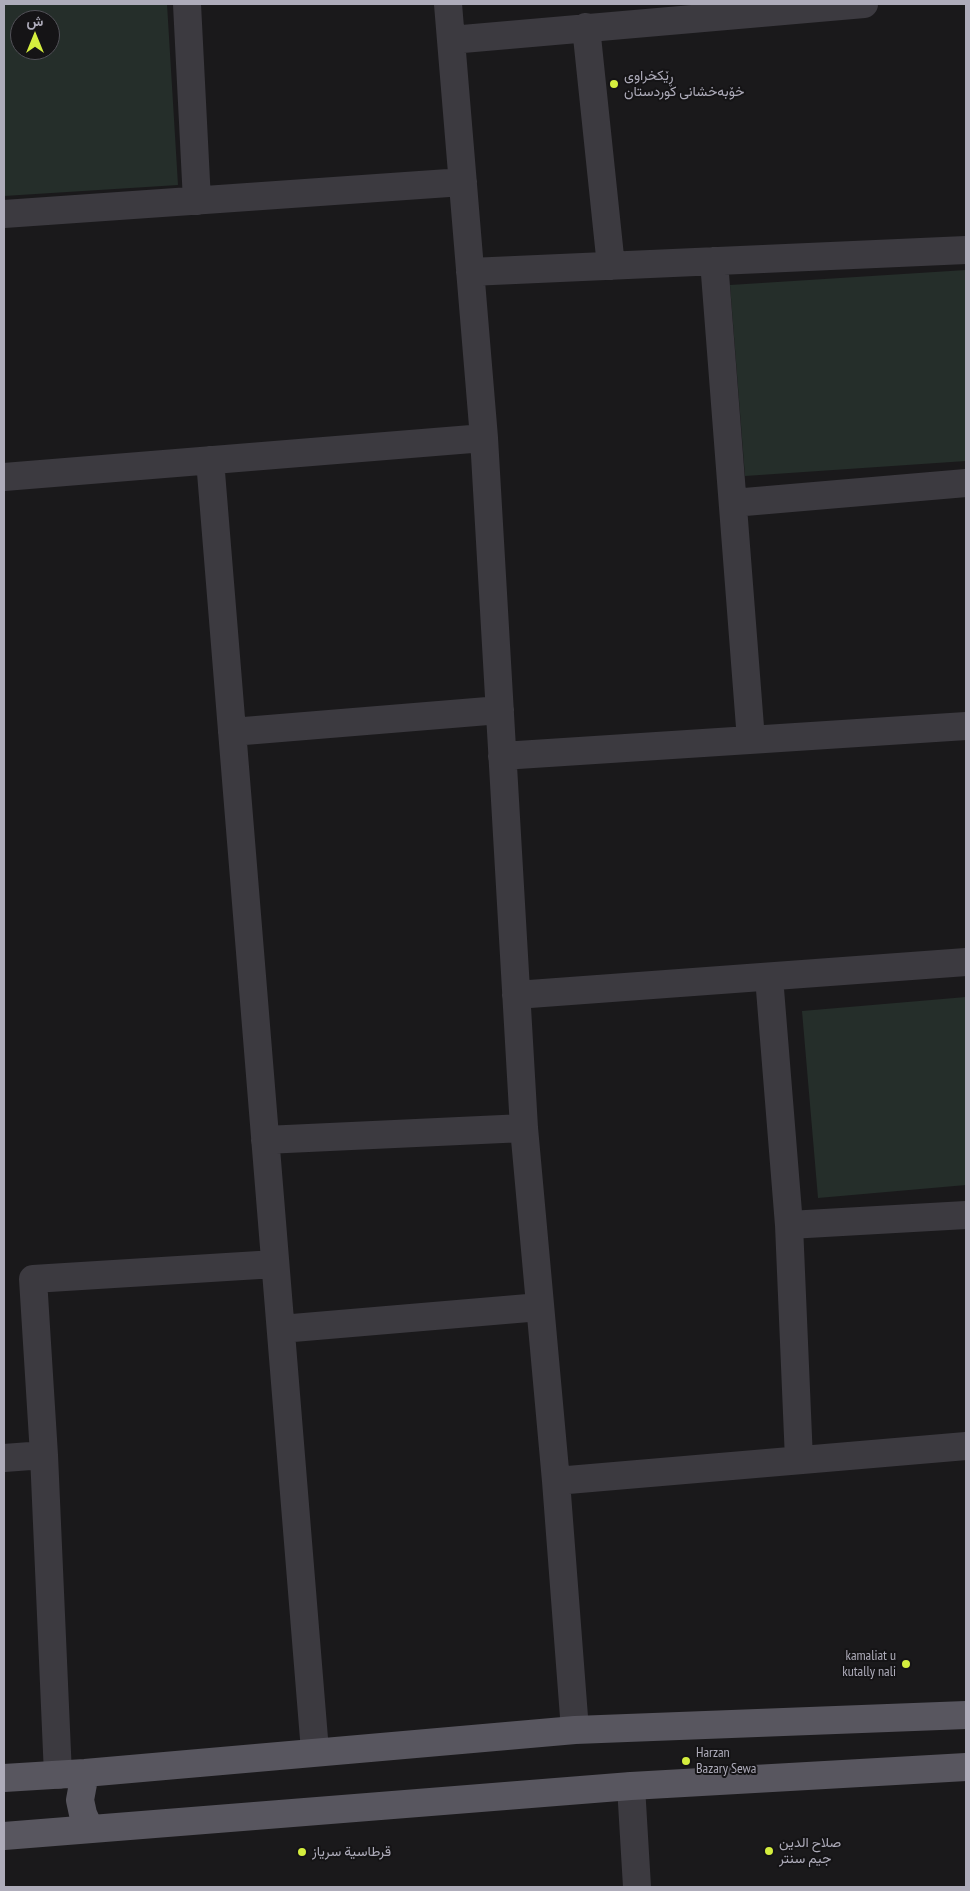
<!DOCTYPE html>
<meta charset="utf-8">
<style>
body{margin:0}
#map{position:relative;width:970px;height:1891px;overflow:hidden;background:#1a191b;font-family:"PT Sans Narrow",Vazirmatn,sans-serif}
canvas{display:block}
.frame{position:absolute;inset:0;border:5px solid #aeacba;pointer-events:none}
.north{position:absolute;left:10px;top:10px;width:50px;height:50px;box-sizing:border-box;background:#151416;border:1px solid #525158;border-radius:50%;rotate:0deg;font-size:14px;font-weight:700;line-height:20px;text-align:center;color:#aeacba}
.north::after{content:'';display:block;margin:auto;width:18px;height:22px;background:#d5ee3e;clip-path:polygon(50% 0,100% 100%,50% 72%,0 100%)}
</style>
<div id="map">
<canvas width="970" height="1891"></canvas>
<div class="frame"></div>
<div class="north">ش</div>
</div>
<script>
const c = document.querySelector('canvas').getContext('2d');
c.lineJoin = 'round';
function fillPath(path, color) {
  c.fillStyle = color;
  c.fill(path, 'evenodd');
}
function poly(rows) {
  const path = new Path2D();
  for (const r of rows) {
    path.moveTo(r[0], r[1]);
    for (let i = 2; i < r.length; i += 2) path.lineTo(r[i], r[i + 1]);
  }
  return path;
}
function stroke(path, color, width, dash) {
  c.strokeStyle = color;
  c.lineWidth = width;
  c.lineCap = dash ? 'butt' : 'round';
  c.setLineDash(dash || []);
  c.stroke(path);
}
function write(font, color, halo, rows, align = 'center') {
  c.font = font + ' "PT Sans Narrow",Vazirmatn,sans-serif';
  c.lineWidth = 4;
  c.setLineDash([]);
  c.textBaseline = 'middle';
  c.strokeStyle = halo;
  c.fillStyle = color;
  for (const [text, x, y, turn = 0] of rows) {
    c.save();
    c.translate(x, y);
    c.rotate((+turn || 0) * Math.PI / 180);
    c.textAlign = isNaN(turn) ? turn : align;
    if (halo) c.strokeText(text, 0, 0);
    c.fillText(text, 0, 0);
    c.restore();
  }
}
const green = poly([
 [4,4,167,4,178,185,4,196],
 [20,20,50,20,50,50,20,50],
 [966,270,966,461,745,476,730,285],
 [966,997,966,1185,818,1198,802,1011]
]);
const minor = poly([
 [187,4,197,201],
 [448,4,484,438,524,1128,556,1481,575,1730],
 [586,27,611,266],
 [451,40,864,4],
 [4,214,463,182],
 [714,261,751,740],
 [470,272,966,250],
 [210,460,315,1751],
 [4,477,484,438],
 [733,503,966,483],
 [232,732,500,710],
 [502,756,966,726],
 [769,977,789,1225],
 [516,995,966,962],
 [265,1140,524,1128],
 [281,1329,540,1307],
 [4,1458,44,1455],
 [799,1460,789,1225,966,1215],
 [556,1481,966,1446],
 [58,1775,44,1455,33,1279,275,1264],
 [631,1786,637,1887]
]);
const major = poly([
 [85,1773,80,1800,83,1814,89,1827],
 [4,1778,85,1773,575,1730,966,1715],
 [4,1836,631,1786,966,1767]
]);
const markers = [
 [614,84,5,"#d5ee3e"],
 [906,1664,5,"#d5ee3e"],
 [686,1761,5,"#d5ee3e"],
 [769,1851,5,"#d5ee3e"],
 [302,1852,5,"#d5ee3e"]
];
const poiNames = [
 ["ڕێکخراوی",624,76],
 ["خۆبەخشانی کوردستان",624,92],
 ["kamaliat u",896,1656,"right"],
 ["kutally nali",896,1672,"right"],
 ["Harzan",696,1753],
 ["Bazary Sewa",696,1769],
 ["صلاح الدين",779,1843],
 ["جيم سنتر",779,1859],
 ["قرطاسية سرياز",312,1852]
];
fillPath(green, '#252e2a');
stroke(minor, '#3c3a40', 28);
stroke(major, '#58565f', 28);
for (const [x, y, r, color] of markers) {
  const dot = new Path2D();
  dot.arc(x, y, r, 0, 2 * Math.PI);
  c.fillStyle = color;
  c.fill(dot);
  stroke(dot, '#151416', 2);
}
write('14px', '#aeacba', '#151416', poiNames, 'left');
</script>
